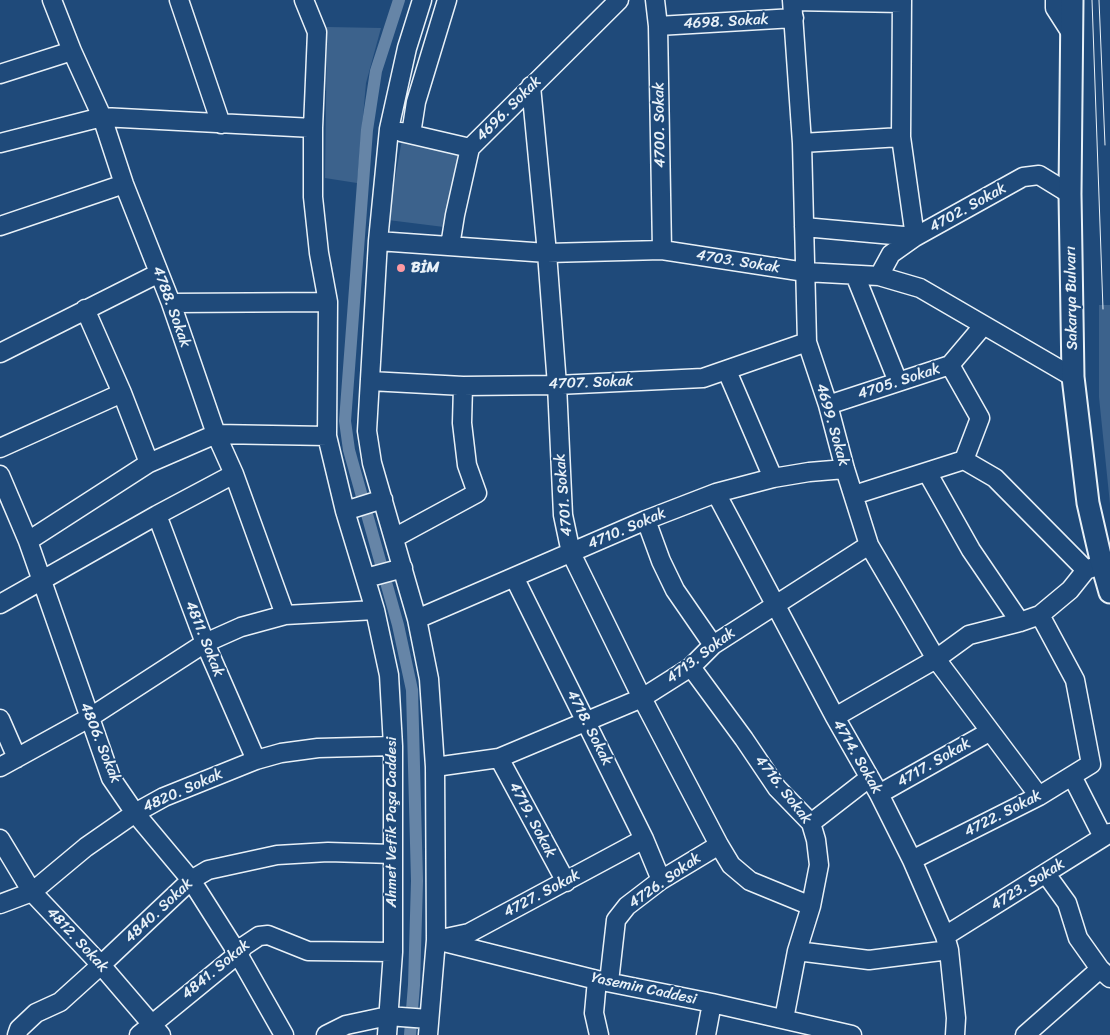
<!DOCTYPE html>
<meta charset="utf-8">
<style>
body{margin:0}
canvas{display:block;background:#1f4a7a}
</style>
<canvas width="1110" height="1035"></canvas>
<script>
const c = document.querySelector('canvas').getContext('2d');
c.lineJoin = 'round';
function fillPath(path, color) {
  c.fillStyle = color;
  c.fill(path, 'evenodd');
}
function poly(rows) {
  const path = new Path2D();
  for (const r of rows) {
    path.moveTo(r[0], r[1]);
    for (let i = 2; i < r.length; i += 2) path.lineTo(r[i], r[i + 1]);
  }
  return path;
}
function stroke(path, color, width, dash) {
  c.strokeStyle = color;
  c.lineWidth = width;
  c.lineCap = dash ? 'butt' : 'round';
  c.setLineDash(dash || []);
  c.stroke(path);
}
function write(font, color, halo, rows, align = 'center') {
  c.font = font + ' Sriracha,sans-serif';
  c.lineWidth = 4;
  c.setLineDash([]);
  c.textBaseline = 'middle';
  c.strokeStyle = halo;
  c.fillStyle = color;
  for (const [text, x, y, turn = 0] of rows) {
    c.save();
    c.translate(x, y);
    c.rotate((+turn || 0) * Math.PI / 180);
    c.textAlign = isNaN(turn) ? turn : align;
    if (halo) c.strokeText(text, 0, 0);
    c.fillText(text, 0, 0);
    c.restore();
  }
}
const green = poly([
 [327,27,381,28,366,83,357,183,325,178],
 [402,139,461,154,444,227,388,220],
 [1099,305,1110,305,1110,504,1099,397]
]);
const canal = poly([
 [399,0,376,71,367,130,345,421,349,450,398,625,412,690,417,881,414,985,410,1035]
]);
const minor = poly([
 [52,0,72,51,102,117,124,184,171,303,216,434,234,474,285,615],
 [179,0,221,124],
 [422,0,407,48,389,129,378,241,367,431,372,463,417,619,429,679,435,767,436,940,428,1035],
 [655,0,658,26,662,250],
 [792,0,802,143,807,342,828,405,845,469,869,545,936,659,1039,796],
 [1055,0,1055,8,1071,33],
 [792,1,902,3],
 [658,26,794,18],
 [0,74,72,51],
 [531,86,547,253,557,385,563,515,571,553,642,698,719,845,731,865,750,881,811,906],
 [401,132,470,148],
 [411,134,416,102,447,0],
 [0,143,102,117,313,128],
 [802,143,901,137],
 [0,226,124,184],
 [804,227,915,237,901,137,902,0],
 [378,241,547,253,662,250,805,272,879,276,920,288,1073,377],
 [450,246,455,215,470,148,619,0],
 [855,275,898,382],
 [879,276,891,254,915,237,1023,177,1039,175,1070,194],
 [171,303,328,302],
 [85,309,122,393,149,463],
 [0,353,159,273],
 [950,365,980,418,964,460],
 [727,371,773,478],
 [370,381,463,386,557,385,703,378,807,342],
 [828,405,950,365,983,326],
 [0,448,122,393],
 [964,460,995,478,1086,570,1097,566],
 [927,472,971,550,1020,622],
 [0,475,28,541,111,778,135,813,191,880,238,954,284,1035],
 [716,493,835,717,879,794,912,860,945,936,949,950,956,1018,955,1035],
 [854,495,964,460],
 [345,511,383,499],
 [157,515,205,643,256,760],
 [646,520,661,561,675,590,713,645],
 [394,538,477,493,467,465,462,423,463,386],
 [28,541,149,463,216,434,327,436],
 [514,577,644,839,661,880],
 [366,578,403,568],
 [0,604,157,515,234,474],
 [375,610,389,675,393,746,393,952,387,1035],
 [417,619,646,520,716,493,773,478,809,472,845,469],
 [691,667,744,739,777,788,811,823,816,840,819,865,811,906,797,951,784,1019],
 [835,717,936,659,969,635,1020,622,1040,615,1070,590,1086,570],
 [0,719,17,758],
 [499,758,566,882],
 [0,767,89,718,205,643,241,627,285,615,375,610,345,511,327,436,328,302,319,253,313,197,313,128,317,32,304,0],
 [435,767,499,758,642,698,691,667,713,645,869,545],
 [1072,776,1103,837],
 [879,794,989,732],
 [811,823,869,778],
 [0,839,32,892,101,965,161,1035],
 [912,860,1039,796,1091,764,1075,680,1040,615],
 [1046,874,1067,903,1078,938,1100,969,1110,978],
 [0,904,32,892,86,847,135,813,164,797,256,760,281,753,318,748,393,746],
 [945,936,1110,833],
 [441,939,469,933,644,839],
 [436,940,597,980,712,1003,852,1035],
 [797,951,869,960,949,950],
 [597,980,594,1013,599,1035],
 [609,982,616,920,627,906,661,880,719,845],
 [17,1035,19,1029,36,1013,60,1002,101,965,191,880,208,870,277,855,328,852,393,854],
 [139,1035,238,954,244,946,259,936,268,935,308,951,393,952],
 [326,1035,346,1025,388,1016,428,1019],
 [706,1035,712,1003],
 [1025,1035,1100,969]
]);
const major = poly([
 [1072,0,1070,194,1073,377,1088,503,1102,564,1110,592]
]);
const tram = poly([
 [1092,0,1103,309],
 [1099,0,1105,145]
]);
const markers = [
 [401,268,5,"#ff9aa2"]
];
const streetNames = [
 ["4698. Sokak",726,22,-3],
 ["4696. Sokak",509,109,-45],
 ["4700. Sokak",660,125,-91],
 ["4702. Sokak",968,208,-29],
 ["4703. Sokak",738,262,9],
 ["Sakarya Bulvarı",1072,298,-91],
 ["4788. Sokak",171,307,70],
 ["4705. Sokak",899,382,-18],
 ["4707. Sokak",591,383,-2],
 ["4699. Sokak",832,425,74],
 ["4701. Sokak",564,495,-95],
 ["4710. Sokak",627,529,-23],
 ["4811. Sokak",204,639,68],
 ["4713. Sokak",701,656,-37],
 ["4718. Sokak",589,728,63],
 ["4806. Sokak",100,743,68],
 ["4714. Sokak",857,757,60],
 ["4717. Sokak",934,763,-30],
 ["4716. Sokak",783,790,52],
 ["4820. Sokak",183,791,-24],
 ["4722. Sokak",1003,814,-27],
 ["4719. Sokak",532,820,62],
 ["Ahmet Vefik Paşa Caddesi",392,822,-90],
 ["4726. Sokak",665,881,-35],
 ["4723. Sokak",1028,885,-32],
 ["4727. Sokak",542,894,-28],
 ["4840. Sokak",159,911,-43],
 ["4812. Sokak",77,940,47],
 ["4841. Sokak",216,970,-40],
 ["Yasemin Caddesi",644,989,12]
];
const poiNames = [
 ["BİM",411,268]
];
fillPath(green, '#3c628c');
stroke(canal, '#6685a7', 12);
stroke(minor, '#e8f1f8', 21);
stroke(major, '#e8f1f8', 25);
stroke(minor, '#1f4a7a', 18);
stroke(major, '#1f4a7a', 21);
stroke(tram, '#e8f1f8', 1);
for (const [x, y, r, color] of markers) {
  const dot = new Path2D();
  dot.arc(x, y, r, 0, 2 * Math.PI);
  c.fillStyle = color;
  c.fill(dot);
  stroke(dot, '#1f4a7a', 2);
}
write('15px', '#e8f1f8', '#1f4a7a', streetNames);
write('bold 15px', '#e8f1f8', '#1f4a7a', poiNames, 'left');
</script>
